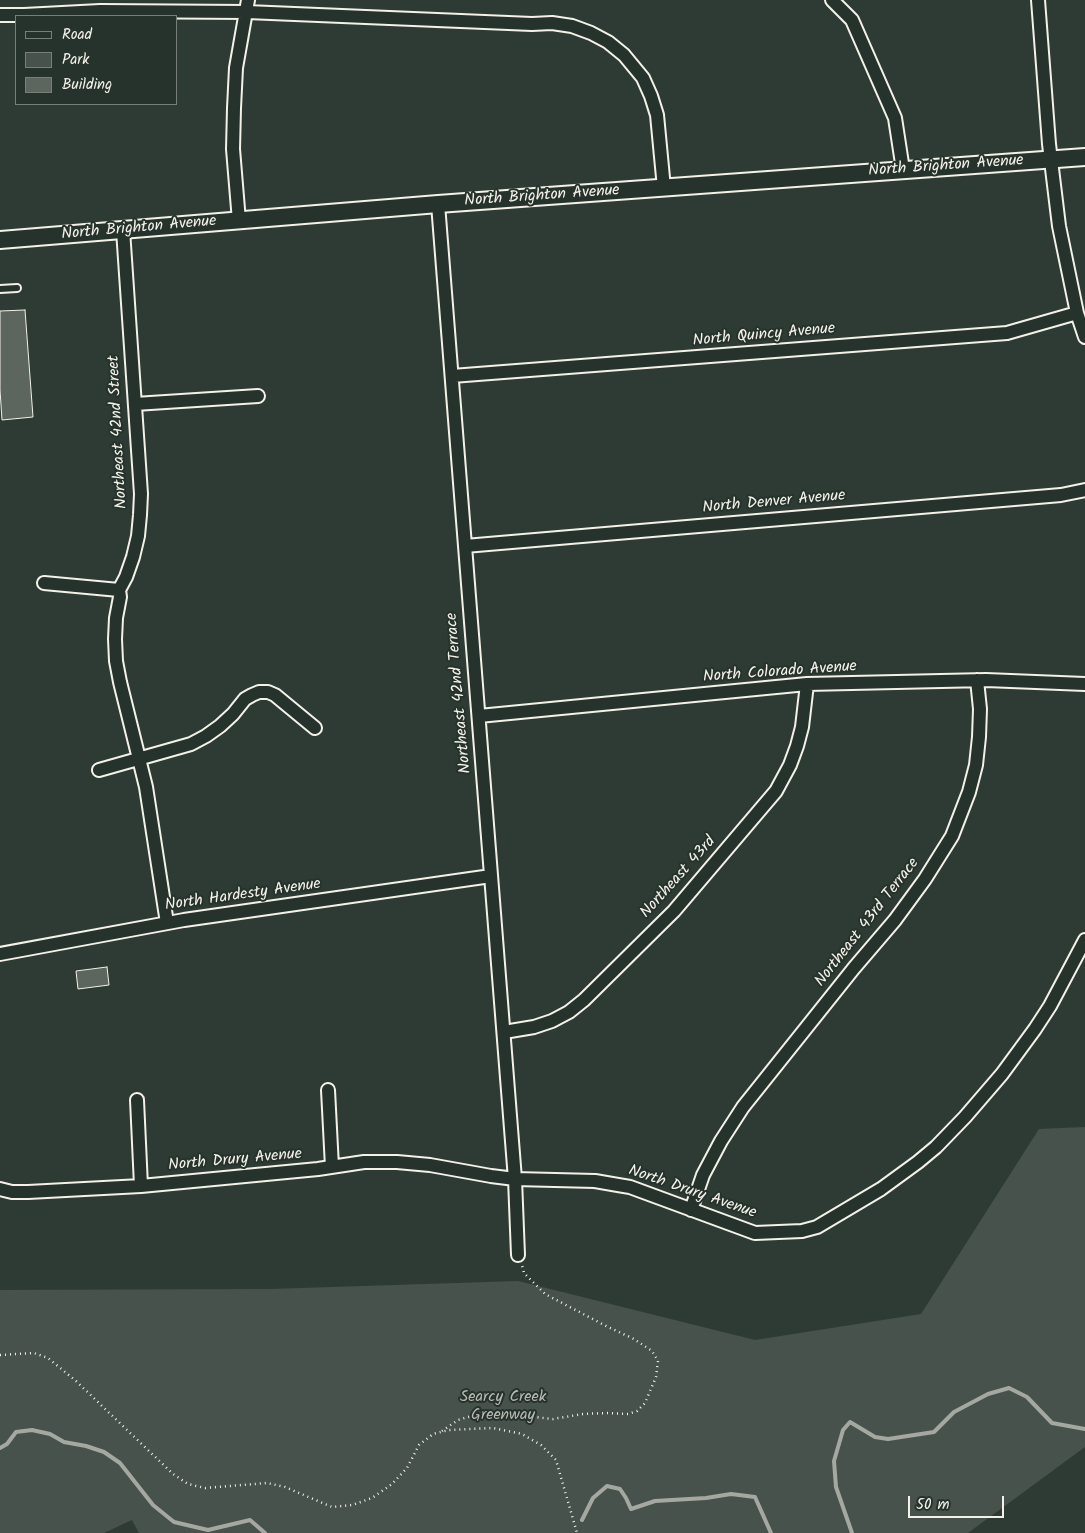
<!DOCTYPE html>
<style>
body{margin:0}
#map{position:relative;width:1085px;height:1533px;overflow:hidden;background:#2e3b34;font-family:Kalam,sans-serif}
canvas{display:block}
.legend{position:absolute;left:15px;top:15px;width:162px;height:90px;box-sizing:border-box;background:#26332d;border:1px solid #787f78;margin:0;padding:6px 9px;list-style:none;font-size:15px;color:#f4f1e8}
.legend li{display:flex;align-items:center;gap:10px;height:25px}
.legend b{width:25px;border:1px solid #787f78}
.scale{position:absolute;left:908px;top:1496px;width:96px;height:22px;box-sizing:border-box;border:2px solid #f4f1e8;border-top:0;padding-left:6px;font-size:15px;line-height:18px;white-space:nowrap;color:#f4f1e8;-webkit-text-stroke:4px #26332d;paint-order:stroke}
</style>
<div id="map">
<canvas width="1085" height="1533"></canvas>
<ul class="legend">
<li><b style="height:6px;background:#26332d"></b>Road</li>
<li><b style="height:14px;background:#48524c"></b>Park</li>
<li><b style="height:14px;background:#5c655e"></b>Building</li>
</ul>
<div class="scale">50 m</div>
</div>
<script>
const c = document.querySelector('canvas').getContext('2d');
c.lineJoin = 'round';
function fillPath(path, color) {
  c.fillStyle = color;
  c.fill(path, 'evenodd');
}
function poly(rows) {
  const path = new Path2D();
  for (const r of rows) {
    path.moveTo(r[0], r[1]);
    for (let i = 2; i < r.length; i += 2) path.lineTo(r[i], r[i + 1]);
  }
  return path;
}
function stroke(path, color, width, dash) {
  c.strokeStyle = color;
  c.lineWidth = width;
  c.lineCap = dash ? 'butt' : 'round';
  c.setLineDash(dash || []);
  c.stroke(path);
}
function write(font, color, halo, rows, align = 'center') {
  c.font = font + ' Kalam,sans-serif';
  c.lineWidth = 4;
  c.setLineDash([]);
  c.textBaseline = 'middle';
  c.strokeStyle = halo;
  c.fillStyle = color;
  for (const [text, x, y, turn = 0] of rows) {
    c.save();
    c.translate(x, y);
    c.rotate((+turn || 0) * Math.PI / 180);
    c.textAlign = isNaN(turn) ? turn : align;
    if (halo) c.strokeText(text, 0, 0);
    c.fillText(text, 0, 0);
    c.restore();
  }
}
const green = poly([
 [1085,1127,1085,1447,968,1533,139,1533,132,1520,104,1533,0,1533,0,1290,271,1289,518,1281,755,1340,921,1314,1039,1129]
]);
const stream = poly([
 [0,1448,7,1444,16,1432,32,1430,50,1434,64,1442,86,1446,104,1452,120,1463,153,1505,174,1522,208,1530,250,1520,265,1533],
 [582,1520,593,1498,607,1486,620,1489,626,1498,631,1509,655,1501,706,1498,731,1494,755,1497,771,1533],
 [852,1533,836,1487,834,1461,843,1430,850,1422,875,1437,888,1439,934,1432,954,1412,988,1394,1009,1388,1027,1397,1052,1423,1085,1429]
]);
const building = poly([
 [25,310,33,417,2,420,0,390,0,311,25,310],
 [107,967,109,985,78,989,76,971,107,967]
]);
const path = poly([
 [0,1355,34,1353,48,1358,76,1381,173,1474,188,1484,205,1488,267,1483,285,1487,332,1507,352,1505,372,1498,392,1484,407,1468,419,1445,433,1434,449,1430,493,1428,522,1434,541,1445,556,1460,577,1533],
 [442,1431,458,1420,475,1415,497,1413,553,1419,583,1414,607,1413,628,1414,637,1411,645,1403,656,1377,658,1361,652,1351,634,1339,608,1327,545,1294,524,1273,522,1265]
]);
const lane = poly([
 [0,289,17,288]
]);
const street = poly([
 [832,0,852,20,895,118,903,170],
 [1038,0,1049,144,1059,226,1077,313,1085,337],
 [0,15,24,15,100,11,247,12,532,24,552,23,572,26,591,33,608,42,624,55,643,78,651,96,657,115,664,188],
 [438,204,515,1179,518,1255],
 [239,221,233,149,234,108,236,68,248,0],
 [123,230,141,494,140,515,138,536,133,557,126,577,119,590,120,597,116,618,115,639,116,661,120,682,146,787,167,923],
 [452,376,1007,333,1077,313],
 [135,404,258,396],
 [465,546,1061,495,1085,490],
 [44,583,119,590],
 [479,716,807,684,986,680,1085,684],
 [99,770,191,744,206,736,220,726,233,714,245,699,252,695,259,692,268,692,275,695,315,728],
 [0,954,184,920,491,876],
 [504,1032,534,1027,552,1021,569,1012,584,1000,674,911,776,791,790,765,797,746,802,727,807,684],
 [328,1090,332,1167],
 [137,1100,141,1186],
 [0,1189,12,1192,28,1192,141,1186,318,1169,364,1162,397,1162,430,1165,491,1176,515,1179,595,1181,618,1185,630,1187,755,1233,802,1231,817,1227,881,1189,918,1162,936,1147,965,1117,1002,1074,1035,1029,1050,1006,1085,940],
 [691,1210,703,1175,721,1141,743,1107,854,968,895,920,925,879,952,836,969,792,976,765,979,737,980,709,977,680]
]);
const secondary = poly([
 [0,240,438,204,1085,157]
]);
const streetNames = [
 ["North Brighton Avenue",946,167,-4],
 ["North Brighton Avenue",542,197,-4],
 ["North Brighton Avenue",139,229,-5],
 ["North Quincy Avenue",764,336,-5],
 ["Northeast 42nd Street",119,432,-93],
 ["North Denver Avenue",774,503,-5],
 ["North Colorado Avenue",780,673,-4],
 ["Northeast 42nd Terrace",460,693,-95],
 ["Northeast 43rd",679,878,-48],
 ["North Hardesty Avenue",243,896,-8],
 ["Northeast 43rd Terrace",868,923,-52],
 ["North Drury Avenue",235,1161,-5],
 ["North Drury Avenue",692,1193,19]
];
const parkNames = [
 ["Searcy Creek",503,1398],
 ["Greenway",503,1416]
];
fillPath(green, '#48524c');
stroke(stream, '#a4a8a0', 4);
fillPath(building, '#5c655e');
stroke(building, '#f4f1e8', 1);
stroke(lane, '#f4f1e8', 10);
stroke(street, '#f4f1e8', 16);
stroke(secondary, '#f4f1e8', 20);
stroke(path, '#f4f1e8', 2.5, [1, 4]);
stroke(lane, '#26332d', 6);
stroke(street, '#26332d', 12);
stroke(secondary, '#26332d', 16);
write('16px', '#f4f1e8', '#26332d', streetNames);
write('16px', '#b8b9b1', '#26332d', parkNames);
</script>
